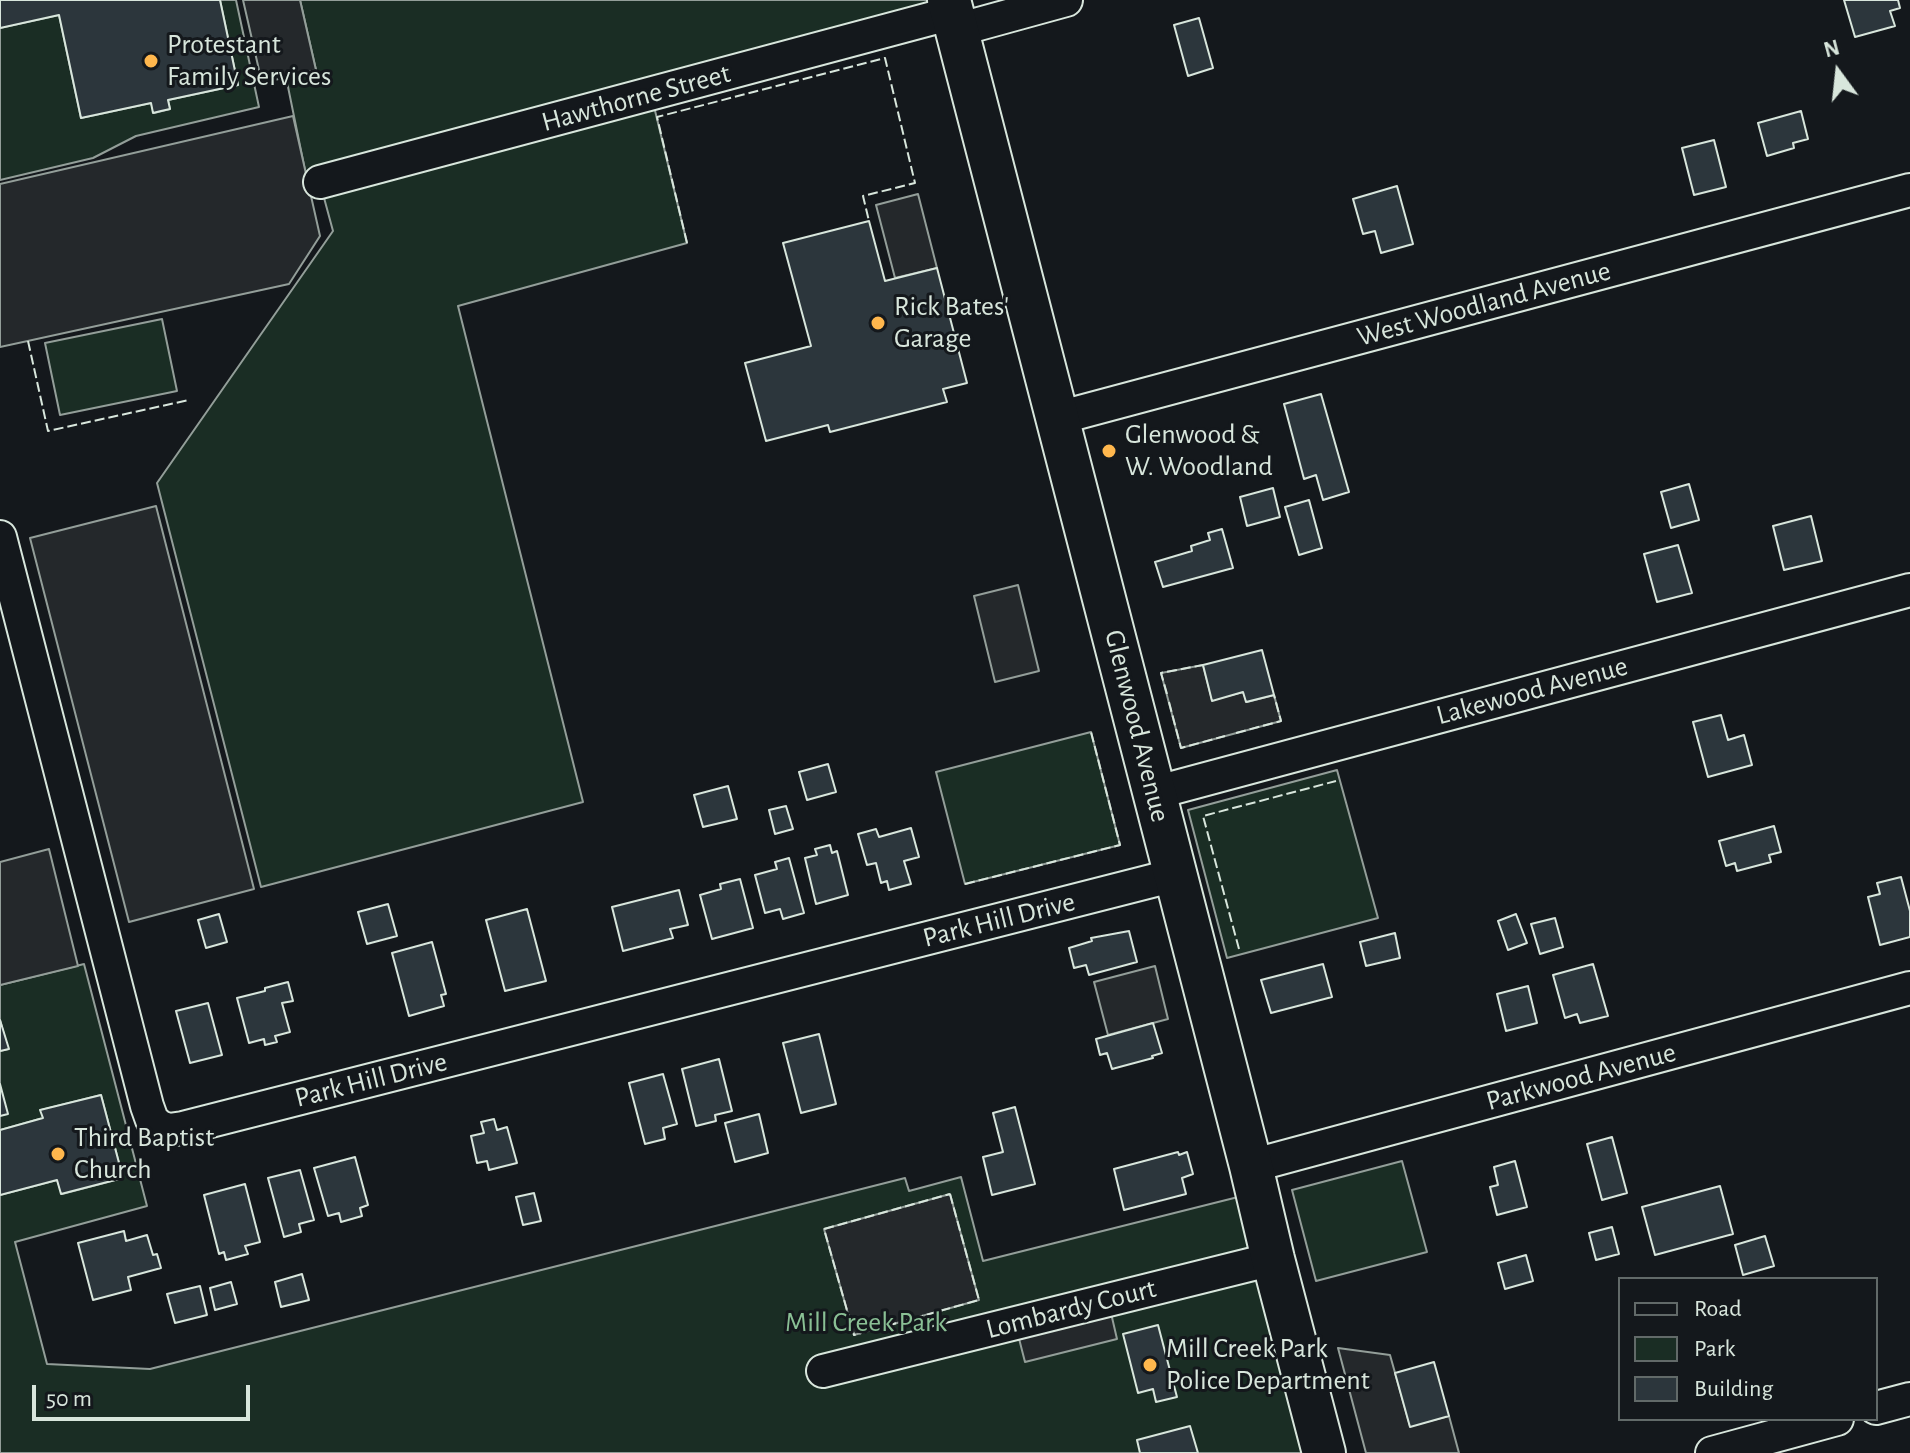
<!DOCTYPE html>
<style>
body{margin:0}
#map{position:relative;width:1910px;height:1453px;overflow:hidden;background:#14181c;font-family:"Alegreya Sans",sans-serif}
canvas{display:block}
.legend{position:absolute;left:1618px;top:1277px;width:260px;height:144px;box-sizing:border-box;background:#14181c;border:2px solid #626a69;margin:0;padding:10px 14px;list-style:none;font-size:24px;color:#d8e6dc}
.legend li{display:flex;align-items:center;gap:16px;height:40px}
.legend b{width:40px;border:2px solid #626a69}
.north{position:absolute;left:1798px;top:32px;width:80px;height:80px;-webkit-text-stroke:6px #14181c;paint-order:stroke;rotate:345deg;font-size:22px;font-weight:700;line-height:32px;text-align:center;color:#d8e6dc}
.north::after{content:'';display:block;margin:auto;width:28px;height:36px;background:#d8e6dc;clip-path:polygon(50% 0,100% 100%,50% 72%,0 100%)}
.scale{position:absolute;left:32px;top:1385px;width:218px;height:36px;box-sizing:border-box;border:4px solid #d8e6dc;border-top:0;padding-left:10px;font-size:24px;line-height:28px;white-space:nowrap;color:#d8e6dc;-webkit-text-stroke:6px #14181c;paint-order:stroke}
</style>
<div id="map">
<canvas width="1910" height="1453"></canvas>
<ul class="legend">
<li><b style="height:10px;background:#14181c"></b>Road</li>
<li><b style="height:22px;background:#1a2d24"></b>Park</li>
<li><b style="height:22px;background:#2c363c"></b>Building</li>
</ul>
<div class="north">N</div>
<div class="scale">50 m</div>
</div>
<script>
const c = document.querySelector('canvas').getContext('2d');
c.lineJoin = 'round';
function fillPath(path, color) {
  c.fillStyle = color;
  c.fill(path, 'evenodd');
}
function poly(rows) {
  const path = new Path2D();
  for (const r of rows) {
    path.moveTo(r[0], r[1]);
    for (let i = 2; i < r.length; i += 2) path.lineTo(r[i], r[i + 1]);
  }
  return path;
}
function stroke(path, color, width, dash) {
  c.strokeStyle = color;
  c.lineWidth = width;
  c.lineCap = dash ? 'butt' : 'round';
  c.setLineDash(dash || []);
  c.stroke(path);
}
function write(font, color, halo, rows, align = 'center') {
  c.font = font + ' "Alegreya Sans",sans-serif';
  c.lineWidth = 6;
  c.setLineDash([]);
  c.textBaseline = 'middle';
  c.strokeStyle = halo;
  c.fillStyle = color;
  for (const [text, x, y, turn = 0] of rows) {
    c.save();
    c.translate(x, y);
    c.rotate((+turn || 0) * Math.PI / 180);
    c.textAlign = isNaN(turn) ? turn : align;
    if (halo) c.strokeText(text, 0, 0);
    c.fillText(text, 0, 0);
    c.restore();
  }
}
const green = poly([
 [220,0,236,0,259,107,136,136,93,158,0,180,0,28,59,15,81,118,151,103,154,113,170,109,168,100,238,85,220,0],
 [300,0,949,0,651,94,687,243,458,306,583,802,261,887,157,483,333,231,320,183,308,185,286,77,316,70,300,0],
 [162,319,177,391,60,415,45,343,162,319],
 [1091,732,1120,845,965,884,936,772,1091,732],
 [1337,770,1378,918,1227,958,1188,810,1337,770],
 [84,964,147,1206,15,1242,47,1364,150,1369,905,1178,909,1191,961,1177,983,1261,1258,1192,1324,1453,0,1453,0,1195,57,1180,62,1194,123,1178,101,1095,41,1110,43,1118,0,1130,0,1051,8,1049,0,1020,0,985,84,964],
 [1402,1161,1427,1252,1316,1281,1292,1190,1402,1161]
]);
const parking = poly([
 [243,0,300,0,316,70,262,83,243,0],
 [293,116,320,236,289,284,0,347,0,184,293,116],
 [918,194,937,268,895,278,876,205,918,194],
 [156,506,254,889,129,922,30,538,156,506],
 [1018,585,1039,671,995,682,974,596,1018,585],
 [1203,665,1212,700,1243,692,1247,702,1274,695,1281,721,1181,748,1161,673,1203,665],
 [49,849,78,966,0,985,0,862,49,849],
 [1155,966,1168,1019,1108,1035,1094,982,1155,966],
 [950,1194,979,1300,854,1335,824,1229,950,1194],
 [1108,1300,1117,1339,1025,1362,1015,1323,1108,1300],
 [1338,1348,1390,1355,1410,1426,1449,1416,1459,1453,1366,1453,1338,1348]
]);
const building = poly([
 [0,0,220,0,238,85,168,100,170,109,161,111,153,113,151,103,81,118,59,15,0,28,0,0],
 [1844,0,1898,0,1900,8,1890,11,1895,26,1855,37,1844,0],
 [1199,18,1213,68,1188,76,1174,25,1199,18],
 [1801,111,1808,139,1793,143,1794,148,1767,156,1758,123,1801,111],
 [1714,140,1726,187,1694,195,1682,148,1714,140],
 [1397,186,1413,244,1381,253,1375,231,1363,234,1353,199,1397,186],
 [869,221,885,281,937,268,967,383,943,389,947,402,830,432,828,425,766,441,745,363,811,346,783,243,869,221],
 [1321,394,1349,492,1323,500,1316,475,1304,479,1284,404,1321,394],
 [1689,484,1699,520,1671,528,1661,492,1689,484],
 [1273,488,1280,517,1247,526,1240,497,1273,488],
 [1309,500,1322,548,1299,555,1285,507,1309,500],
 [1811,516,1822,561,1784,570,1773,526,1811,516],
 [1222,529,1233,568,1163,587,1155,562,1192,551,1191,546,1210,540,1208,533,1222,529],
 [1678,545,1692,593,1657,602,1644,554,1678,545],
 [1262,650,1274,695,1246,702,1243,692,1212,701,1203,665,1262,650],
 [1721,715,1728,740,1744,735,1752,765,1708,777,1693,722,1721,715],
 [828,764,836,792,807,800,799,772,828,764],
 [728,786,737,819,703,827,694,795,728,786],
 [786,806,793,829,775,834,769,810,786,806],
 [1774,826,1781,852,1769,855,1771,862,1737,871,1735,863,1726,866,1719,841,1774,826],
 [911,828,919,857,904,861,911,884,889,890,887,881,881,883,876,863,867,865,858,834,876,829,879,837,911,828],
 [830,845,832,853,837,851,848,895,816,904,805,858,817,855,815,849,830,845],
 [789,858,804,913,783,919,780,909,765,913,755,875,777,869,775,862,789,858],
 [1901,877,1910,911,1910,937,1880,945,1868,897,1880,894,1877,883,1901,877],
 [740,879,753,928,712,939,700,895,721,889,720,884,740,879],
 [679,890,688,925,670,929,673,938,623,951,612,907,679,890],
 [388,904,397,936,367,944,358,912,388,904],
 [527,909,546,981,505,991,486,920,527,909],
 [219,914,227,942,206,948,198,920,219,914],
 [1516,914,1527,943,1508,950,1498,921,1516,914],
 [1555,918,1563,947,1540,954,1531,924,1555,918],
 [1129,931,1137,962,1089,975,1086,965,1074,968,1069,948,1092,941,1091,938,1129,931],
 [1395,933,1400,958,1366,966,1360,942,1395,933],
 [432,942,446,994,441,995,444,1006,409,1016,392,953,432,942],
 [1323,964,1332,997,1271,1013,1261,980,1323,964],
 [1593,964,1608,1016,1580,1023,1577,1014,1565,1018,1553,975,1593,964],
 [288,982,293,1001,282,1003,290,1032,275,1036,277,1042,265,1045,264,1039,249,1043,237,998,265,991,265,988,288,982],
 [1528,986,1537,1023,1506,1031,1497,994,1528,986],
 [208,1003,222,1055,190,1063,176,1011,208,1003],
 [0,1020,9,1049,0,1051,0,1020],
 [1153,1023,1162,1053,1152,1056,1153,1058,1112,1069,1107,1053,1100,1055,1096,1039,1153,1023],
 [819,1034,836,1104,801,1113,783,1043,819,1034],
 [719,1059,732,1111,715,1115,716,1121,696,1126,682,1069,719,1059],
 [663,1074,677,1124,663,1128,665,1139,645,1144,629,1083,663,1074],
 [0,1084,8,1114,0,1116,0,1084],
 [101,1095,123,1178,61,1194,57,1180,0,1195,0,1130,43,1118,40,1110,101,1095],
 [1015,1107,1035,1184,992,1195,983,1157,1003,1152,993,1113,1015,1107],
 [759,1114,768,1153,735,1162,725,1123,759,1114],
 [494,1119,497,1130,507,1127,517,1163,489,1170,487,1161,477,1163,471,1136,484,1133,481,1122,494,1119],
 [1612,1137,1627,1193,1602,1200,1587,1144,1612,1137],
 [1178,1152,1179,1155,1187,1152,1193,1174,1182,1178,1186,1194,1124,1210,1114,1169,1178,1152],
 [355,1157,368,1205,360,1208,362,1216,341,1222,339,1213,328,1216,314,1168,355,1157],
 [1515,1161,1527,1207,1497,1215,1490,1187,1498,1185,1494,1167,1515,1161],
 [300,1170,314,1220,299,1224,301,1232,284,1237,268,1178,300,1170],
 [245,1184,260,1242,245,1246,248,1254,226,1260,224,1252,219,1254,204,1195,245,1184],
 [1720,1186,1733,1234,1655,1255,1642,1207,1720,1186],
 [534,1193,541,1221,523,1225,516,1197,534,1193],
 [1612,1227,1619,1254,1596,1260,1589,1233,1612,1227],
 [124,1231,126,1241,147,1235,153,1255,157,1254,161,1268,128,1277,131,1290,93,1300,78,1243,124,1231],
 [1765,1236,1774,1266,1743,1275,1735,1245,1765,1236],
 [1526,1255,1533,1281,1505,1289,1498,1263,1526,1255],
 [302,1274,309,1300,281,1307,275,1282,302,1274],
 [231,1282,237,1304,215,1310,210,1288,231,1282],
 [200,1286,207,1315,175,1323,167,1294,200,1286],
 [1158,1325,1177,1397,1156,1402,1153,1389,1138,1393,1123,1334,1158,1325],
 [1434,1362,1449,1416,1410,1427,1395,1373,1434,1362],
 [1190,1426,1198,1453,1140,1453,1137,1440,1190,1426]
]);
const minor = poly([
 [957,30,1066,0],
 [320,182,952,13],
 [1058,418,1910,190],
 [0,537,147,1106,152,1120,160,1127,169,1130,183,1128,1175,875],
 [1154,793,1910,590],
 [1251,1166,1910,988],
 [823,1371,1273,1259],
 [1876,1408,1910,1399],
 [1712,1453,1837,1419]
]);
const major = poly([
 [949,0,1251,1166,1273,1259,1324,1453]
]);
const fence = poly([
 [687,243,657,117,885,58,915,183,863,196,869,221],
 [28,341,48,431,189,400],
 [1167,694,1161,673,1203,665],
 [1169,702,1181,748,1225,736],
 [1236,733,1281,721,1274,695],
 [965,884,1120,845,1091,732],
 [1239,949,1203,816,1336,781],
 [950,1194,979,1300,854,1335,824,1229,950,1194]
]);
const markers = [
 [151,61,8,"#ffb74d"],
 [878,323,8,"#ffb74d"],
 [1109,451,8,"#ffb74d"],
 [58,1154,8,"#ffb74d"],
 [1150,1365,8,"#ffb74d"]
];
const poiNames = [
 ["Protestant",167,45],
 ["Family Services",167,77],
 ["Rick Bates'",894,307],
 ["Garage",894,339],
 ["Glenwood &",1125,435],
 ["W. Woodland",1125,467],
 ["Third Baptist",74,1138],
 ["Church",74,1170],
 ["Mill Creek Park",1166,1349],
 ["Police Department",1166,1381]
];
const streetNames = [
 ["Hawthorne Street",636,98,-15],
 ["West Woodland Avenue",1484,304,-15],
 ["Lakewood Avenue",1532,691,-15],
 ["Glenwood Avenue",1137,726,76],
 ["Park Hill Drive",999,920,-14],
 ["Parkwood Avenue",1581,1077,-15],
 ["Park Hill Drive",371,1080,-14],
 ["Lombardy Court",1071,1309,-14]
];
const parkNames = [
 ["Mill Creek Park",866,1323]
];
fillPath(green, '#1a2d24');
stroke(green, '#939e99', 2);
fillPath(parking, '#24282b');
stroke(parking, '#939e99', 2);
fillPath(building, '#2c363c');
stroke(building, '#d8e6dc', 2);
stroke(minor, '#d8e6dc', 36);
stroke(major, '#d8e6dc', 46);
stroke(minor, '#14181c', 32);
stroke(major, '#14181c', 42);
stroke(fence, '#d8e6dc', 2, [10, 4]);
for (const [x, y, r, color] of markers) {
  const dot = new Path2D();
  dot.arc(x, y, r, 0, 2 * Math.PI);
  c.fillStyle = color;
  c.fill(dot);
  stroke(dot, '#14181c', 3);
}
write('28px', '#d8e6dc', '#14181c', poiNames, 'left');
write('28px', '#d8e6dc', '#14181c', streetNames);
write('28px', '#8ac095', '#14181c', parkNames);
</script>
